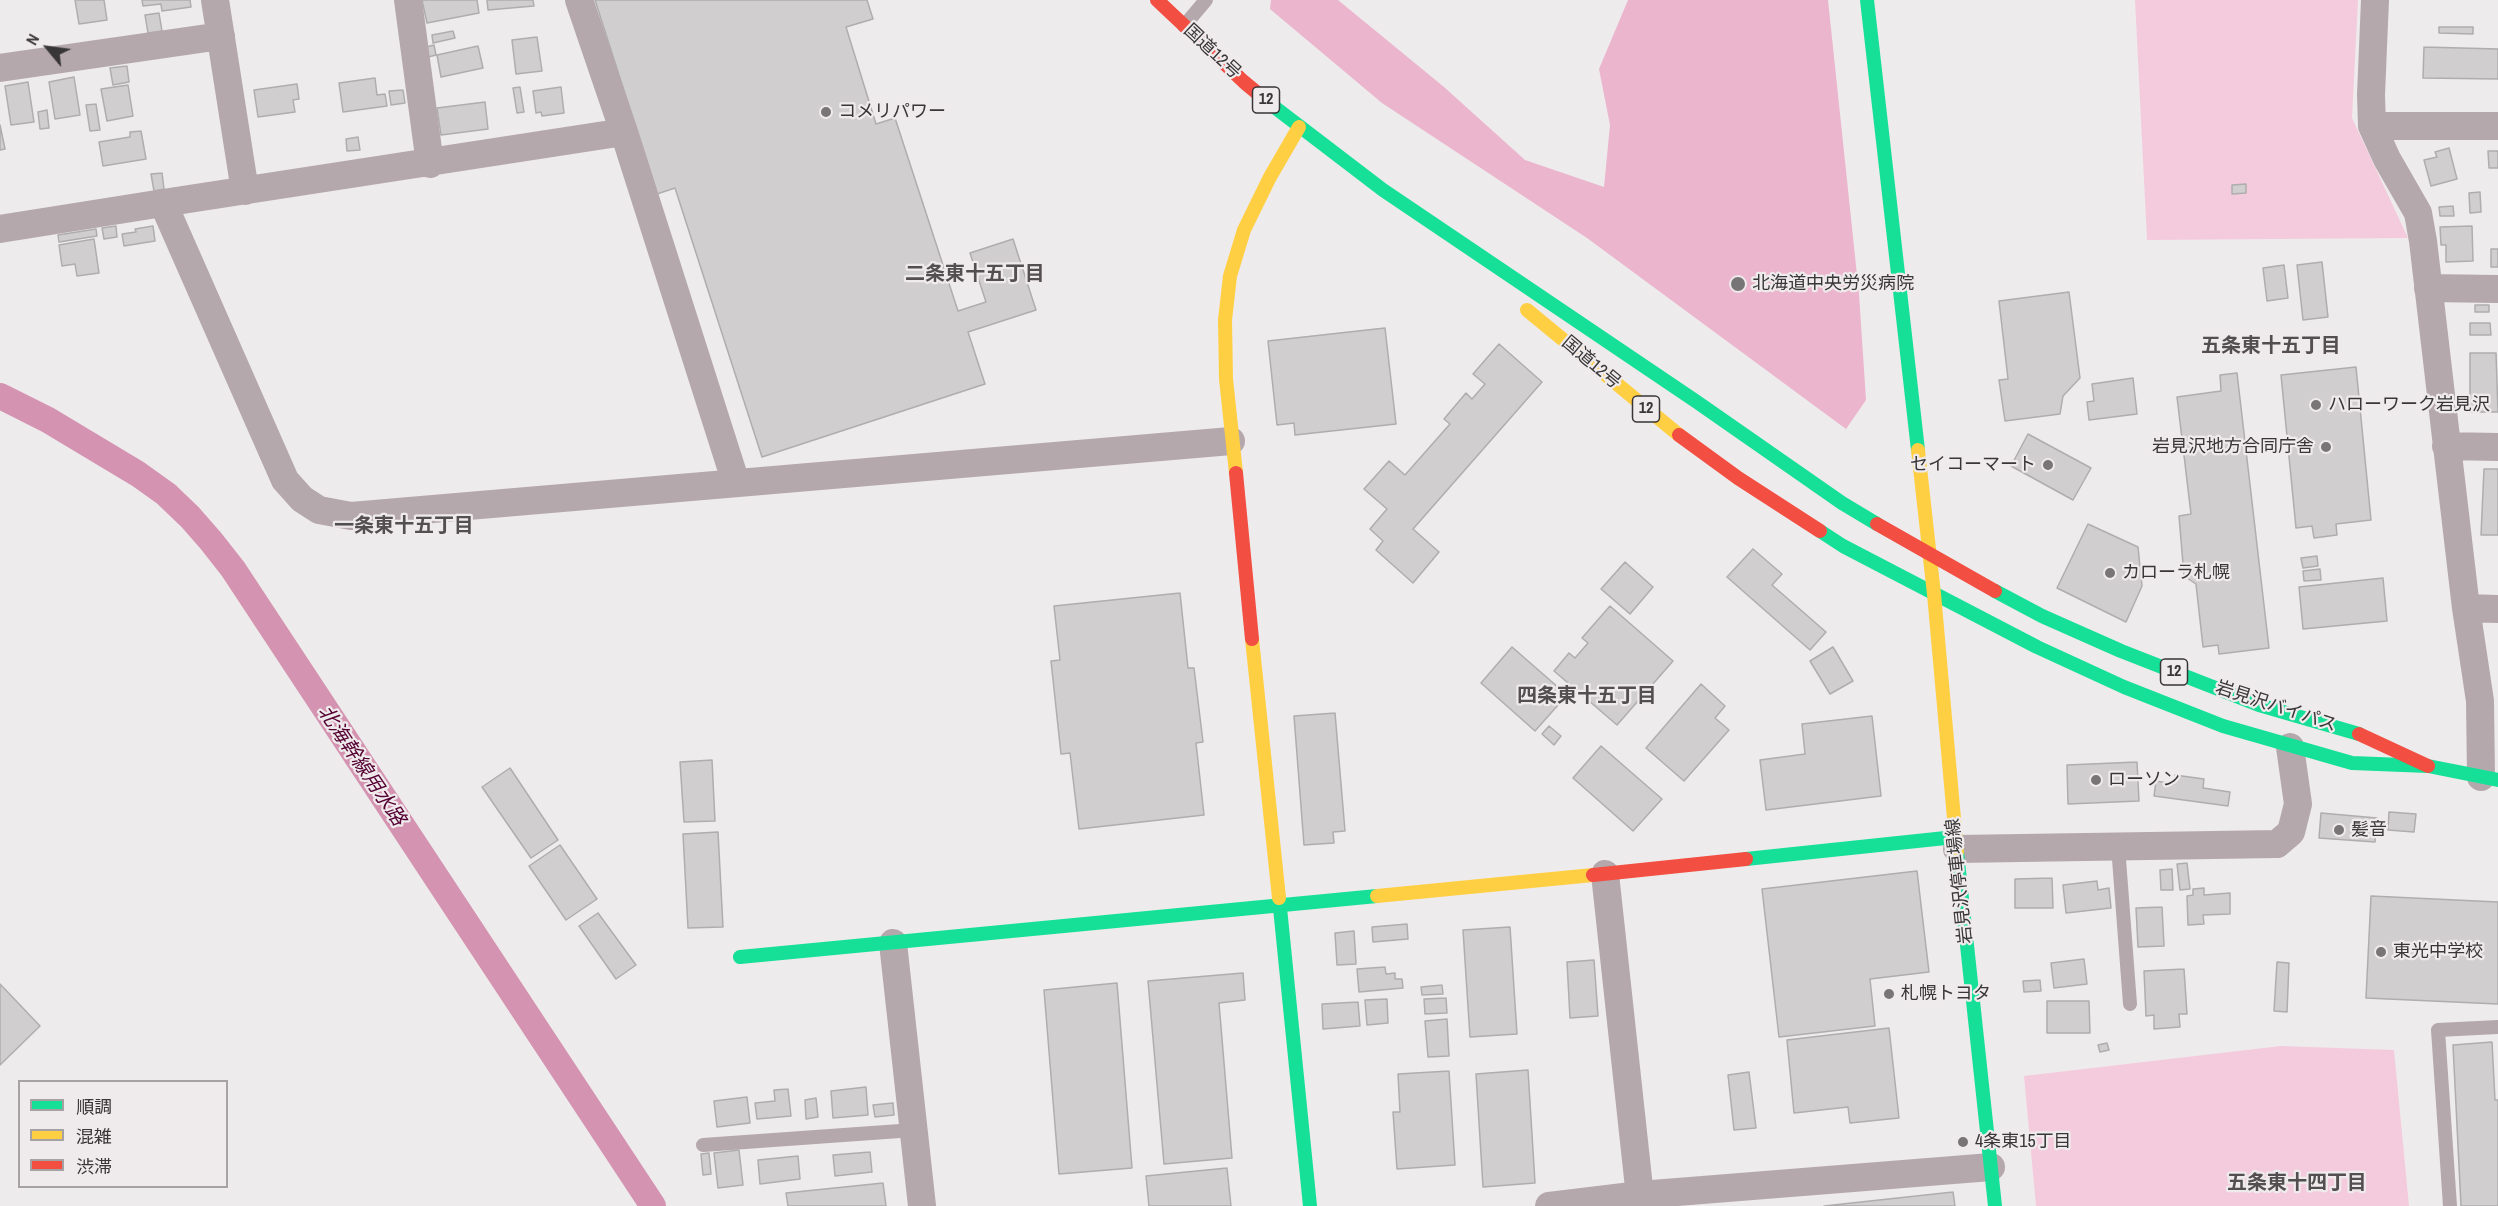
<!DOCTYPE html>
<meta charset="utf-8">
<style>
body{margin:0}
#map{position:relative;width:2498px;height:1206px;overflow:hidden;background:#eeebec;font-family:"Archivo Narrow","Noto Sans JP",sans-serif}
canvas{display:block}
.legend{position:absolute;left:18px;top:1080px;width:210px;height:108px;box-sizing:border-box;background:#efeaec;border:2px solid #a6a2a4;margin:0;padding:8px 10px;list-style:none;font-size:18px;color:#383637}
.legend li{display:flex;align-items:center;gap:12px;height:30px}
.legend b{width:30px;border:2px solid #a6a2a4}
.north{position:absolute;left:18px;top:18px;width:60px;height:60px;-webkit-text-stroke:4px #efeaec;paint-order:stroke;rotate:299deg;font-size:16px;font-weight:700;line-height:24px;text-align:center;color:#383637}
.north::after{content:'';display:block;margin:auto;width:21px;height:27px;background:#383637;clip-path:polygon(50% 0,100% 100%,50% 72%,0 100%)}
</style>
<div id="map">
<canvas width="2498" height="1206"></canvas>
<ul class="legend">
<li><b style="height:8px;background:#16e098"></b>順調</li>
<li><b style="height:8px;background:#ffcf43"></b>混雑</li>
<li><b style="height:8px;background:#f24e42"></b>渋滞</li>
</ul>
<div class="north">N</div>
</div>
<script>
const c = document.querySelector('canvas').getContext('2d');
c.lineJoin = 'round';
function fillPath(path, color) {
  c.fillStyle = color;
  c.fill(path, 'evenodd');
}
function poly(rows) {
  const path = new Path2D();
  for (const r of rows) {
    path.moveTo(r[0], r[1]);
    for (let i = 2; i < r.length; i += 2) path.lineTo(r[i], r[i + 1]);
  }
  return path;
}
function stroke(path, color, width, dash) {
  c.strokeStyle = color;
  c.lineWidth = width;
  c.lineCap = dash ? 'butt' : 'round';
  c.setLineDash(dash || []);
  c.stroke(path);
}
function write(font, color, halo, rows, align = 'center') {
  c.font = font + ' "Archivo Narrow","Noto Sans JP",sans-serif';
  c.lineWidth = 4.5;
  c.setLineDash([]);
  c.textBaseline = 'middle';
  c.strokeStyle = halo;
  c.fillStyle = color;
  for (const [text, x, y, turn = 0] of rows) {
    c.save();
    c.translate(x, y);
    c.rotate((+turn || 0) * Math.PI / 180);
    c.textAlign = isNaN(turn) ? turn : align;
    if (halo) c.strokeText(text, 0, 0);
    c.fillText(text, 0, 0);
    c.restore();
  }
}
const green = poly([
 [2135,0,2358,0,2352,118,2408,238,2147,240],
 [2281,1046,2394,1050,2409,1206,2036,1206,2024,1076]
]);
const forest = poly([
 [1271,0,1338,0,1444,87,1525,160,1604,187,1610,125,1599,69,1628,0,1828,0,1859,294,1866,400,1846,429,1587,238,1382,103,1270,9]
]);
const canal = poly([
 [0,396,48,420,138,474,166,494,190,517,211,541,233,569,653,1206]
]);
const building = poly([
 [75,0,104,0,107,20,79,24,75,0],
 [142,0,190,0,191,7,162,11,161,4,143,6,142,0],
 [422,0,477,0,479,13,427,23,422,0],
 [487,0,533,0,534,6,488,10,487,0],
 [595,0,867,0,873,19,846,27,876,124,895,118,958,311,986,302,970,253,1013,239,1036,310,968,332,985,384,762,457,675,188,657,194,595,0],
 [159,13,162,31,148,33,145,15,159,13],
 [2439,27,2473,27,2473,34,2439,33,2439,27],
 [453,31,455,38,433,43,432,35,453,31],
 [537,37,542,71,516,74,512,40,537,37],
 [434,45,436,55,428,57,426,47,434,45],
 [478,46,483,68,441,77,437,55,478,46],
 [2424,47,2498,49,2498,79,2423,78,2424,47],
 [127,66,129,82,113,85,110,68,127,66],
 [74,77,80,115,55,119,49,82,74,77],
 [375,78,377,95,385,94,387,106,343,112,339,83,375,78],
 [28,82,34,122,11,125,5,86,28,82],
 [297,84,299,99,293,100,295,112,258,117,254,90,297,84],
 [128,85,133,116,107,121,101,89,128,85],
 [520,87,524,112,517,113,513,88,520,87],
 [561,87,564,113,542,116,541,112,536,113,533,91,561,87],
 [403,90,405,103,391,105,389,91,403,90],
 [485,102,488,129,441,135,437,108,485,102],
 [96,104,100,130,90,131,86,105,96,104],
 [47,110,49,128,40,129,38,112,47,110],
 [0,125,5,149,0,150,0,125],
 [141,131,146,159,103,166,99,142,130,137,130,132,141,131],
 [358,137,360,150,347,151,346,139,358,137],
 [2449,148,2457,179,2431,186,2424,160,2437,157,2435,152,2449,148],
 [2488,151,2498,151,2498,168,2489,168,2488,151],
 [162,173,164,189,154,191,151,174,162,173],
 [2246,184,2246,193,2232,194,2232,185,2246,184],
 [2480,192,2481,212,2470,213,2469,193,2480,192],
 [2453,206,2454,216,2440,216,2439,207,2453,206],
 [116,226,117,237,104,239,102,228,116,226],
 [153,226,155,241,124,246,122,234,136,232,135,229,153,226],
 [2472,226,2473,261,2446,262,2446,245,2441,245,2440,227,2472,226],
 [96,229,97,236,59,242,58,235,96,229],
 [94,239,99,273,77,276,75,264,62,266,59,245,94,239],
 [2491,249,2498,249,2498,267,2491,267,2491,249],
 [2322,262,2328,317,2303,320,2297,265,2322,262],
 [2284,265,2288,298,2267,301,2263,268,2284,265],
 [2069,292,2080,378,2063,396,2060,414,2005,421,1999,380,2008,379,1999,301,2069,292],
 [2475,305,2489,305,2489,312,2475,312,2475,305],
 [2470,323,2490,323,2491,335,2470,335,2470,323],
 [1385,328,1396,424,1295,435,1294,423,1277,425,1268,341,1385,328],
 [1499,344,1542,382,1413,529,1439,552,1413,583,1376,550,1383,541,1370,529,1387,509,1364,489,1389,461,1405,475,1450,424,1444,419,1466,393,1472,399,1485,384,1473,374,1499,344],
 [2470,353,2496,353,2498,412,2470,412,2470,353],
 [2356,367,2371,520,2336,524,2337,535,2314,538,2312,526,2296,528,2281,375,2356,367],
 [2237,373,2269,648,2219,654,2218,645,2203,647,2196,584,2184,576,2179,516,2191,514,2177,397,2221,391,2220,375,2237,373],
 [2133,378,2137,414,2089,420,2087,402,2094,401,2092,384,2133,378],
 [2028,434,2091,468,2073,500,2011,466,2028,434],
 [2484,469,2498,469,2498,535,2481,535,2484,469],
 [2088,524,2138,547,2142,586,2126,622,2057,588,2088,524],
 [1753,549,1782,574,1772,585,1826,632,1810,650,1727,577,1753,549],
 [2317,556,2318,566,2303,568,2301,558,2317,556],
 [1625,562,1653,587,1630,614,1601,589,1625,562],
 [2320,569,2321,580,2304,581,2303,571,2320,569],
 [2383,578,2387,621,2303,629,2299,587,2383,578],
 [1180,593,1188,668,1194,668,1203,742,1196,743,1204,815,1079,829,1070,753,1061,754,1051,661,1060,660,1054,606,1180,593],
 [1610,606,1673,661,1617,725,1554,671,1569,653,1575,658,1588,643,1582,638,1610,606],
 [1512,647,1567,695,1535,731,1481,683,1512,647],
 [1833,647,1853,681,1830,694,1810,661,1833,647],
 [1701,684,1725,706,1715,718,1729,730,1684,781,1646,748,1701,684],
 [1335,713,1345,831,1333,832,1334,843,1304,845,1294,716,1335,713],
 [1872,716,1881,796,1766,810,1760,760,1805,754,1802,724,1872,716],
 [1549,726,1561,736,1554,745,1542,734,1549,726],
 [1601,746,1662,799,1633,831,1573,778,1601,746],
 [712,760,715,821,684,822,680,762,712,760],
 [2137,762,2139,801,2068,804,2067,765,2137,762],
 [510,768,558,840,531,858,482,787,510,768],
 [2175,775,2204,779,2203,788,2230,792,2228,806,2154,796,2156,781,2174,784,2175,775],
 [2389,812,2416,814,2414,832,2388,830,2389,812],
 [2321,813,2377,818,2375,842,2319,838,2321,813],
 [718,832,723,927,688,928,683,834,718,832],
 [560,845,597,899,566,920,529,866,560,845],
 [2187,863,2190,889,2180,890,2177,864,2187,863],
 [2172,869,2173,890,2161,890,2160,870,2172,869],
 [1917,871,1929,972,1870,979,1875,1026,1779,1037,1762,889,1917,871],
 [2052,878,2053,908,2015,908,2015,879,2052,878],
 [2097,881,2098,890,2109,888,2111,908,2066,913,2063,885,2097,881],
 [2204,888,2204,895,2230,893,2230,914,2203,915,2204,924,2188,925,2187,896,2193,895,2193,889,2204,888],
 [2371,896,2498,902,2498,1004,2366,998,2371,896],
 [2162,907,2164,946,2138,947,2136,908,2162,907],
 [598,913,636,965,616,979,579,926,598,913],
 [1407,924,1408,939,1373,942,1372,927,1407,924],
 [1510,927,1517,1034,1470,1037,1463,930,1510,927],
 [1354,931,1356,964,1337,965,1335,933,1354,931],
 [2084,959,2087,984,2054,988,2051,963,2084,959],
 [1594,960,1598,1016,1570,1018,1567,962,1594,960],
 [2277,962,2289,963,2287,1012,2274,1011,2277,962],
 [1385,967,1386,974,1395,973,1395,979,1402,979,1403,988,1359,992,1357,969,1385,967],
 [2184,969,2187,1014,2179,1014,2180,1027,2154,1029,2154,1015,2146,1016,2144,971,2184,969],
 [1243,973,1245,1000,1219,1003,1232,1158,1164,1164,1148,981,1243,973],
 [2040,980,2041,991,2024,992,2023,981,2040,980],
 [1117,983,1132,1168,1059,1174,1044,990,1117,983],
 [0,984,40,1026,0,1065,0,984],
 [1442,985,1443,994,1422,995,1421,987,1442,985],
 [1446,998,1447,1013,1425,1014,1424,999,1446,998],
 [1387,999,1388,1023,1367,1025,1365,1000,1387,999],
 [2047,1001,2089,1001,2090,1033,2047,1033,2047,1001],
 [1358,1002,1360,1026,1323,1029,1322,1004,1358,1002],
 [1447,1019,1449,1056,1428,1057,1425,1021,1447,1019],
 [1889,1028,1899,1118,1850,1123,1848,1107,1794,1113,1787,1040,1889,1028],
 [2492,1042,2495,1100,2498,1100,2498,1206,2461,1206,2453,1045,2492,1042],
 [2107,1043,2109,1050,2100,1052,2098,1045,2107,1043],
 [1528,1070,1535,1183,1483,1187,1476,1074,1528,1070],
 [1449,1071,1455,1165,1397,1169,1393,1112,1400,1112,1398,1074,1449,1071],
 [1749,1072,1756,1128,1734,1130,1728,1075,1749,1072],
 [866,1087,868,1115,833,1118,831,1091,866,1087],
 [788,1089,791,1116,757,1119,755,1103,775,1101,774,1090,788,1089],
 [747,1097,750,1123,717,1127,714,1101,747,1097],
 [816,1098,818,1117,806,1119,805,1100,816,1098],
 [893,1103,894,1115,875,1117,873,1105,893,1103],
 [739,1150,743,1185,718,1188,714,1153,739,1150],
 [870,1152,872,1172,835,1176,833,1155,870,1152],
 [709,1153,711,1174,703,1175,701,1154,709,1153],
 [798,1156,800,1179,760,1184,758,1160,798,1156],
 [1227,1168,1231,1206,1149,1206,1146,1176,1227,1168],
 [883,1183,886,1206,788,1206,786,1193,883,1183],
 [1953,1192,1955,1206,1824,1206,1953,1192]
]);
const lane = poly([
 [1184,26,1206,0],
 [2118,846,2130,1004],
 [703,1145,914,1130],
 [2450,1206,2438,1030,2498,1027]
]);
const street = poly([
 [215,0,245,191],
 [408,0,430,164],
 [579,0,624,132,163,203,285,480,302,499,319,510,351,516,1231,441],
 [2375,0,2371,95,2372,126,2387,159,2418,213,2423,241,2466,608,2480,701,2481,777],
 [0,68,221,36],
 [2372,126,2498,126],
 [624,132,736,483],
 [0,229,163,203],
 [2428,288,2498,289],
 [2446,446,2498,447],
 [2466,608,2498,609],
 [1957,849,2277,844,2291,832,2298,804,2290,747],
 [1605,874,1641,1206],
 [893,943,922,1206],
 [1549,1206,1640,1195,1991,1167]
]);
const fast = poly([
 [1867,0,1918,450],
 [1273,106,1383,190,1697,402,1842,503,1877,524],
 [1820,531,1843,546,2037,647,2124,687,2223,726,2352,763,2428,766,2498,780],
 [1995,591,2042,616,2121,651,2259,705,2359,734],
 [1957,852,1995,1206],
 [1746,859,1955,837],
 [1279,898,1310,1206],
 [740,957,1377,896]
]);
const slow = poly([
 [1527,310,1679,435],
 [1918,450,1934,594,1957,852],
 [1236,473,1226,379,1225,320,1230,276,1244,230,1270,177,1299,127],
 [1252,639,1279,898],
 [1377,896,1593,875]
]);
const jam = poly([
 [1157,0,1244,82,1273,106],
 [1679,435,1738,478,1820,531],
 [1236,473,1252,639],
 [1877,524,1995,591],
 [2359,734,2428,766],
 [1593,875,1746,859]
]);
const markers = [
 [826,112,6,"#787576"],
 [1738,284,8,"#787576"],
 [2316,405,6,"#787576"],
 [2326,447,6,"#787576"],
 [2048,465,6,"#787576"],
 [2110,573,6,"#787576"],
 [2096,780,6,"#787576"],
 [2339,830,6,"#787576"],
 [2381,952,6,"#787576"],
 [1889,994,6,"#787576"],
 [1963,1142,6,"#787576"]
];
const shields = [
 [1266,100,27],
 [1646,409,27],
 [2174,672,27]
];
const shieldNames = [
 ["12",1266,100],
 ["12",1646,409],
 ["12",2174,672]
];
const streetNames = [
 ["国道12号",1212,52,43],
 ["国道12号",1591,363,40],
 ["岩見沢バイパス",2276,707,18],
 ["岩見沢停車場線",1960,881,-96]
];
const poiNames = [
 ["コメリパワー",838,112],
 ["北海道中央労災病院",1752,284],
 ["ハローワーク岩見沢",2328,405],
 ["岩見沢地方合同庁舎",2314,447,"right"],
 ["セイコーマート",2036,465,"right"],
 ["カローラ札幌",2122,573],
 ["ローソン",2108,780],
 ["髪音",2351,830],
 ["東光中学校",2393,952],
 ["札幌トヨタ",1901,994],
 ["4条東15丁目",1975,1142]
];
const neighbourhoodNames = [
 ["二条東十五丁目",975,275],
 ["五条東十五丁目",2271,347],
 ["一条東十五丁目",404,527],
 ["四条東十五丁目",1587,697],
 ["五条東十四丁目",2297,1184]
];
const waterNames = [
 ["北海幹線用水路",361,766,56]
];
fillPath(green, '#f4cbdc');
fillPath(forest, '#ebb5cd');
stroke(canal, '#d493b0', 26);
fillPath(building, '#d0cece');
stroke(building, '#afadad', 1.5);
stroke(lane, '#b5a8ad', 14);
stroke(street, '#b5a8ad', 28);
stroke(fast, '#16e098', 14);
stroke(slow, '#ffcf43', 14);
stroke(jam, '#f24e42', 14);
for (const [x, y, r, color] of markers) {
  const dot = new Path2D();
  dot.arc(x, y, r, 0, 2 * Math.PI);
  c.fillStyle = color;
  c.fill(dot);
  stroke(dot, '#efeaec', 2);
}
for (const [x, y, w] of shields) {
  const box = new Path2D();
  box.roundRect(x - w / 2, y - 13, w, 26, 4.5);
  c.fillStyle = '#efeaec';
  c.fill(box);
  stroke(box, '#383637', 1.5);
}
write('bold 16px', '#383637', null, shieldNames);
write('18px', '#383637', '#efeaec', streetNames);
write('18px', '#383637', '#efeaec', poiNames, 'left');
write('bold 20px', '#534e50', '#efeaec', neighbourhoodNames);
write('italic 20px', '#550032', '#efeaec', waterNames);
</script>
